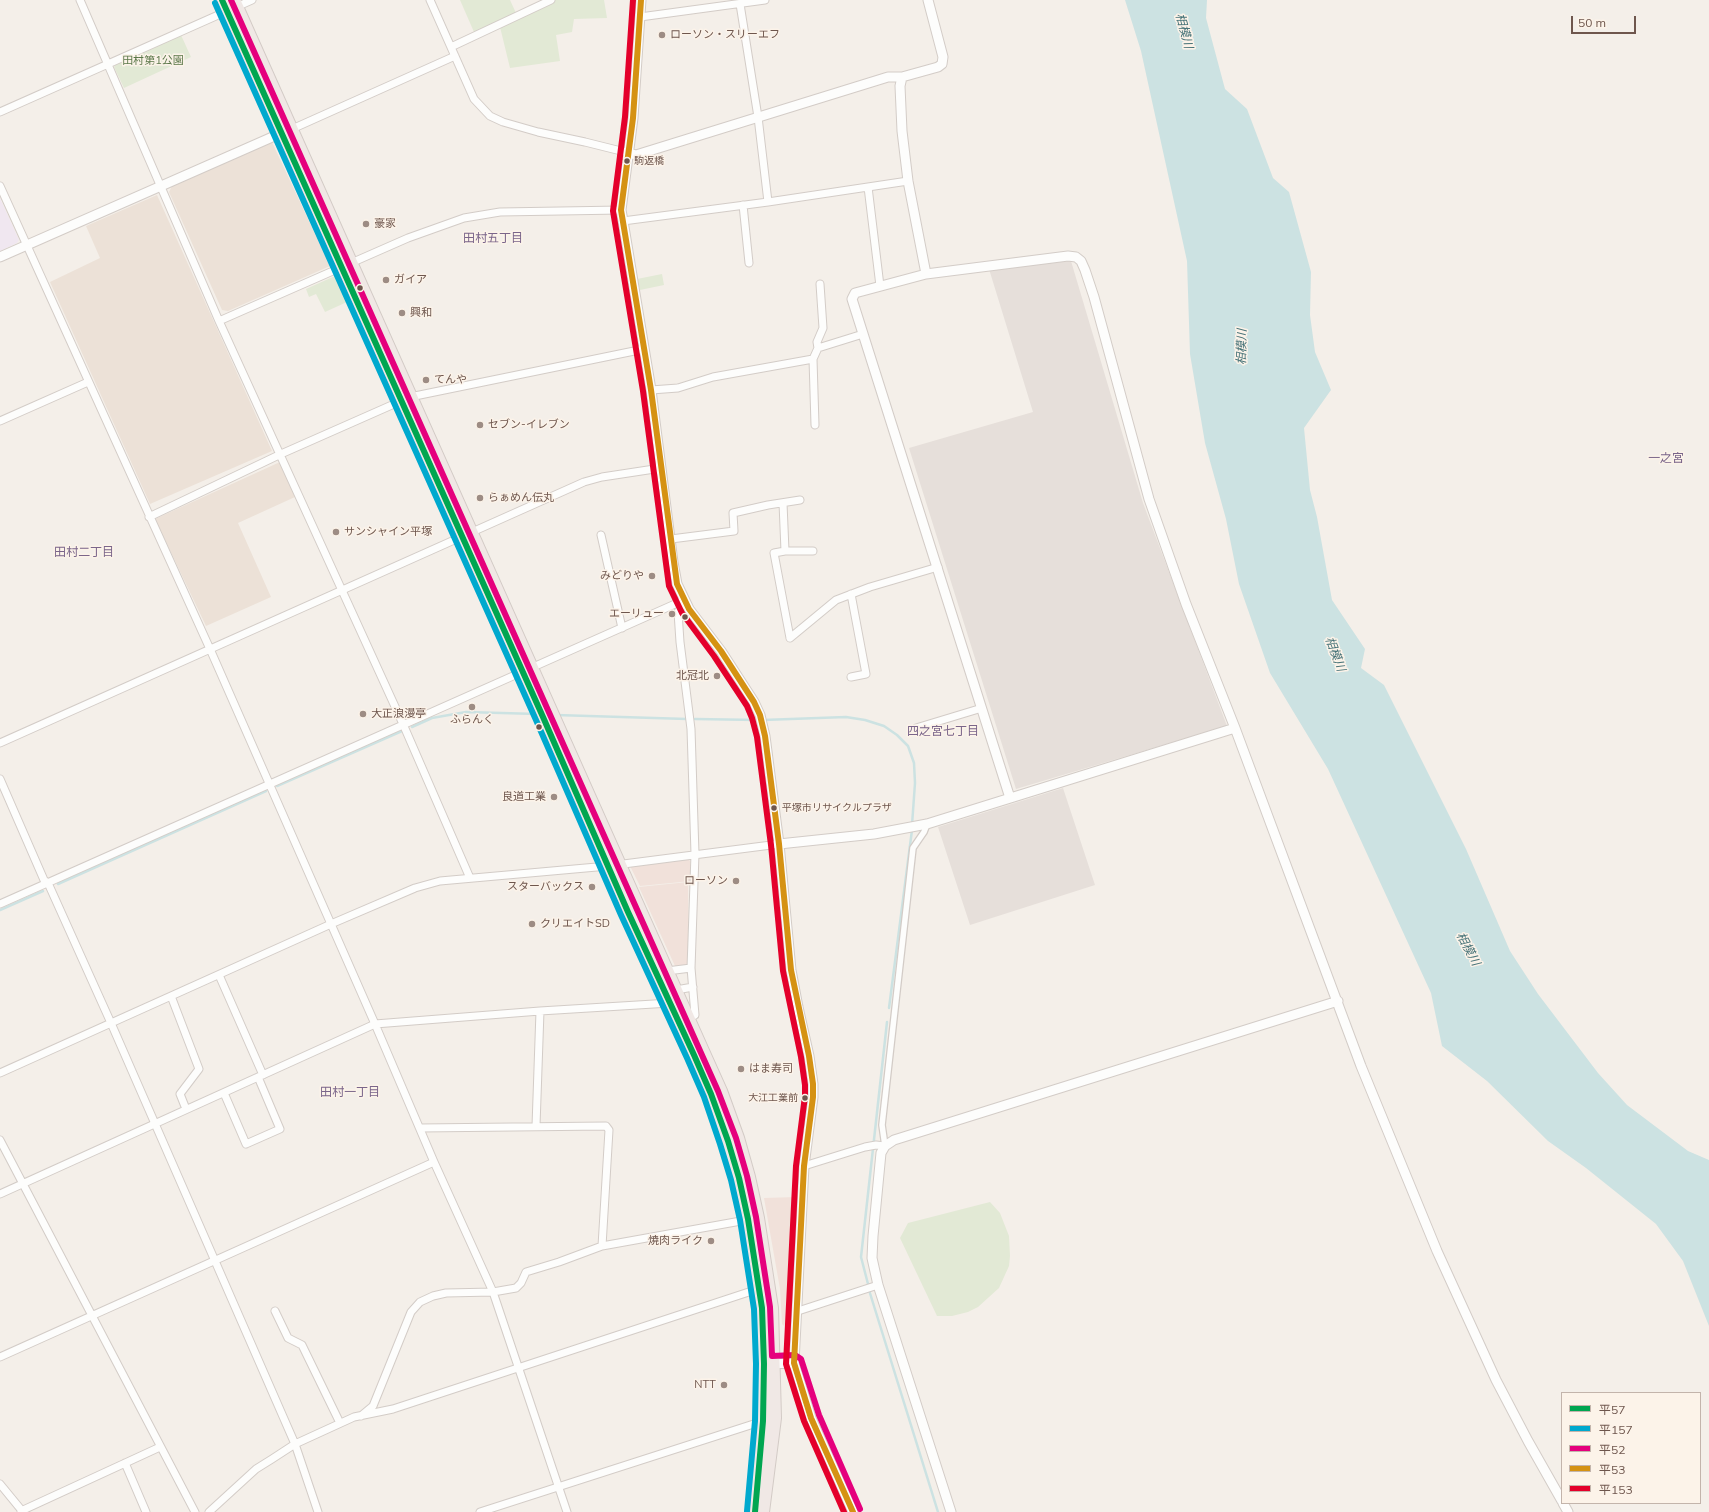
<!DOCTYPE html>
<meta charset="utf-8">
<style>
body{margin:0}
#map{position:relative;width:1709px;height:1512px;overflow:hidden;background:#f4efe9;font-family:Mulish,"Noto Sans JP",sans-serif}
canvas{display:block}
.legend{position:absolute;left:1561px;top:1392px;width:140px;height:112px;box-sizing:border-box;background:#fcf3e9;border:1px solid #c3b4ab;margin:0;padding:5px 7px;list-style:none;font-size:12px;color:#6e564d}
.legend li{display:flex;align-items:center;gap:8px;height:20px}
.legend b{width:20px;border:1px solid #c3b4ab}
.scale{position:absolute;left:1571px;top:16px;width:65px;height:18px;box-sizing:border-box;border:2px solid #6e564d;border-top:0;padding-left:5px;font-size:12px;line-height:14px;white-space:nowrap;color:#6e564d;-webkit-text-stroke:3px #fcf3e9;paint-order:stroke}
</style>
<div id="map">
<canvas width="1709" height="1512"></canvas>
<ul class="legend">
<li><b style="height:5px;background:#00a651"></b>平57</li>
<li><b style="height:5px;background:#00a9ce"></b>平157</li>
<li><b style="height:5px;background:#e5007d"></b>平52</li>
<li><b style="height:5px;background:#d59213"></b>平53</li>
<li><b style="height:5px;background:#e4002b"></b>平153</li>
</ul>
<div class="scale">50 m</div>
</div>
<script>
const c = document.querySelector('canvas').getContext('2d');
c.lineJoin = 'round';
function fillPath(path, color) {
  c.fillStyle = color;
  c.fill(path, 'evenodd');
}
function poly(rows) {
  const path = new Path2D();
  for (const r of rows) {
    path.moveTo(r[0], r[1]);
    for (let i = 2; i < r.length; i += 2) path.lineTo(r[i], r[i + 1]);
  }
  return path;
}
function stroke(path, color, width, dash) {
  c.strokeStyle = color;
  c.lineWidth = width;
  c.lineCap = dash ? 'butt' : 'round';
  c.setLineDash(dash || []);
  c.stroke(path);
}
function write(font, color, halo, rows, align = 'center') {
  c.font = font + ' Mulish,"Noto Sans JP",sans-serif';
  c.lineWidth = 3;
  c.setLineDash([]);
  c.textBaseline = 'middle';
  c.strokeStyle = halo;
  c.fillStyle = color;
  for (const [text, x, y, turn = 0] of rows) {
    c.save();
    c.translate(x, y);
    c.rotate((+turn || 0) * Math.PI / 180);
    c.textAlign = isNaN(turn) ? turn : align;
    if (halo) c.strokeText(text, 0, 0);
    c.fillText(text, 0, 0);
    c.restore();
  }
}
const residential = poly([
 [272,142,330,266,228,311,222,310,169,192,172,186],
 [157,195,272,451,150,504,50,282,100,258,86,226],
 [280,462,295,497,238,523,271,597,206,626,155,519]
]);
const commercial = poly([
 [688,859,690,861,691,881,640,886,630,866],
 [688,882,689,965,675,966,639,887],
 [796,1197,786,1322,784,1326,782,1324,780,1289,764,1198]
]);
const industrial = poly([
 [1071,261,1143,503,1227,726,1016,789,909,448,1033,412,989,269],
 [1063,788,1095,885,970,925,938,827]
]);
const education = poly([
 [0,198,19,240,17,243,0,251]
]);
const green = poly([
 [460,0,510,0,516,13,474,32],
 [555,0,604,0,607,18,574,19,572,32,556,35,560,61,510,68,500,27],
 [181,35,191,57,124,88,114,67,115,65],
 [662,274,664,285,640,290,637,279],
 [335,276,347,302,325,312,316,294,309,297,306,289],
 [990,1202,1000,1213,1009,1236,1010,1256,1009,1266,999,1288,978,1307,968,1312,952,1316,937,1316,900,1238,908,1223]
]);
const water = poly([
 [1125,0,1207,0,1206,18,1225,89,1247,109,1273,178,1289,192,1311,272,1310,315,1315,352,1331,390,1304,428,1310,490,1317,517,1332,600,1365,649,1361,668,1384,685,1466,849,1510,951,1538,994,1598,1073,1627,1105,1688,1151,1709,1160,1709,1326,1683,1261,1656,1224,1586,1168,1548,1141,1487,1081,1442,1046,1431,993,1328,769,1270,673,1239,584,1226,519,1205,443,1190,354,1187,261,1141,51]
]);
const stream = poly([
 [556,715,687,719],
 [695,719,758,720],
 [763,720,846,717,865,720,884,726,897,735,908,746,914,763,915,783,912,825],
 [412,727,432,718,466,712,537,714],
 [277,786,402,731],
 [58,884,266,791],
 [0,910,43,891],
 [889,1008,912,830],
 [868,1284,861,1257,887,1022],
 [869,1290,938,1512]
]);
const pedestrian = poly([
 [885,1146,882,1125,913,848,924,832,927,824]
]);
const minor = poly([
 [80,0,219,321,403,724,470,878],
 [430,0,474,99,490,116,503,122,538,132,585,142,629,153],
 [740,4,758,117,768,202],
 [640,17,765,0],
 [451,47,551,0],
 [0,112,252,0],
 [292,129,455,56],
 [0,186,210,649,375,1024,434,1162,493,1292,567,1512],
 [868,187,880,286],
 [743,205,749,263],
 [623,221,768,202,908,181],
 [219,321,408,238,464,218,500,212,621,210],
 [818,348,863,334],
 [813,359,815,425],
 [651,390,678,388,713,377,813,359,818,348,817,342,823,328,820,284],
 [0,421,88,382],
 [783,503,785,551],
 [149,517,281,454,410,397,644,349],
 [601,535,622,628],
 [671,539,734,531,733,513,768,505,800,500],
 [851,594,866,674,851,677],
 [684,600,678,612,680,642,691,729,695,854,691,968,695,1015,689,1018],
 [790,638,836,600,870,587,938,567],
 [790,638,774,553,785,551,813,551],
 [916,728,982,708],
 [0,743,584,482,602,477,661,468],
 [0,779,44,880,48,883,111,1023,295,1444,318,1512],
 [0,904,684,600],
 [667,971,691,968],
 [219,975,263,1075],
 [676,990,693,987],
 [171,996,199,1069,180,1094,186,1109],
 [0,1073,331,924,415,888,440,881,608,866,779,844],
 [224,1093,246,1144,280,1129,258,1077],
 [536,1126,540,1011],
 [0,1140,195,1512],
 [804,1166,865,1147,876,1145,885,1146],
 [0,1194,375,1024,540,1011,670,1003],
 [602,1246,752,1219],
 [275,1311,288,1338,302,1345,340,1423],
 [798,1311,878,1285],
 [0,1357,434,1162],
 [361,1416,373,1406,411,1312,420,1302,433,1296,446,1293,493,1292,516,1288,521,1283,526,1272,559,1262,602,1246,609,1130,606,1126,420,1128],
 [125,1463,146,1512],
 [0,1484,23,1512],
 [21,1511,160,1447],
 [209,1512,256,1469,272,1459,295,1444,354,1417,393,1409,761,1288],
 [480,1512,763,1421]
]);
const tertiary = poly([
 [641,0,633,118,621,210,623,221,651,390,673,562,677,584,689,609,721,651,754,702,760,715,765,736,779,844,791,970,798,1007,809,1056,813,1084,813,1097,804,1166,794,1363,811,1418,853,1512],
 [629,153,636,155,888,77,902,77],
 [0,257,286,131],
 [926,274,908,181,902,131,900,86,902,77,938,67,942,64,943,57,928,0],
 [1010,798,852,299,855,293,926,274,1068,256,1076,257,1081,261,1085,270,1094,297,1149,499,1186,604,1235,728,1361,1066,1437,1251,1496,1380,1528,1441,1562,1501],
 [779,844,874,834,927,824,1235,728],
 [768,1364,794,1363],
 [1563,1503,1568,1512],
 [951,1512,878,1285,872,1258,873,1236,881,1153,885,1146,894,1140,1338,1001]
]);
const trunk = poly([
 [222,0,543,717,628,912,694,1055,711,1094,728,1141,739,1178,748,1219,762,1308,764,1364,763,1421,755,1512],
 [234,0,703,1051,721,1091,738,1138,749,1177,758,1218,772,1308,775,1418,763,1512]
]);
const bus1 = poly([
 [222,0,543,717,628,912,694,1055,711,1094,728,1141,739,1178,748,1219,762,1308,764,1364,763,1421,755,1512]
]);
const bus2 = poly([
 [215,3,536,720,621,915,687,1058,704,1097,720,1144,731,1180,740,1220,754,1309,756,1364,755,1421,747,1511]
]);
const bus3 = poly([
 [231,0,718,1091,736,1138,747,1176,756,1217,770,1307,772,1356,795,1355,801,1359,819,1415,860,1509]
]);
const bus4 = poly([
 [641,0,633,118,621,210,651,390,677,584,689,609,721,651,754,702,760,715,765,736,779,844,791,970,809,1056,813,1084,813,1097,804,1166,794,1363,811,1418,853,1512]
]);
const bus5 = poly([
 [633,0,625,117,613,211,643,391,669,586,682,613,714,656,747,706,752,718,757,737,771,845,783,971,801,1057,805,1085,805,1096,796,1166,786,1364,804,1421,844,1512]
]);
const markers = [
 [662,35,4,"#9d8c84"],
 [627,161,3.5,"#6e564d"],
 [366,224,4,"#9d8c84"],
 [386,280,4,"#9d8c84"],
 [360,288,3.5,"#6e564d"],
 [402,313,4,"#9d8c84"],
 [426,380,4,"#9d8c84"],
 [480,425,4,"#9d8c84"],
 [480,498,4,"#9d8c84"],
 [336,532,4,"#9d8c84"],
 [652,576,4,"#9d8c84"],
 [672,614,4,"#9d8c84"],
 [685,617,3.5,"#6e564d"],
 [717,676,4,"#9d8c84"],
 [472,707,4,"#9d8c84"],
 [363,714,4,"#9d8c84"],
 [539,727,3.5,"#6e564d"],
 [554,797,4,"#9d8c84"],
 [774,808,3.5,"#6e564d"],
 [736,881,4,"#9d8c84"],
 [592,887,4,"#9d8c84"],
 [532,924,4,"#9d8c84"],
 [741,1069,4,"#9d8c84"],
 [805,1098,3.5,"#6e564d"],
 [711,1241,4,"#9d8c84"],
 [724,1385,4,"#9d8c84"]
];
const busNames = [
 ["駒返橋",634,161],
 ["平塚市リサイクルプラザ",782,808],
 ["大江工業前",798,1098,"right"]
];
const poiNames = [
 ["ローソン・スリーエフ",670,35],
 ["豪家",374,224],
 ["ガイア",394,280],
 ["興和",410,313],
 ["てんや",434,380],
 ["セブン-イレブン",488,425],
 ["らぁめん伝丸",488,498],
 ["サンシャイン平塚",344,532],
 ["みどりや",644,576,"right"],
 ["エーリュー",664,614,"right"],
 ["北冠北",709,676,"right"],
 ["大正浪漫亭",371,714],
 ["ふらんく",472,720,"center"],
 ["良道工業",546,797,"right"],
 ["ローソン",728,881,"right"],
 ["スターバックス",584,887,"right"],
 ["クリエイトSD",540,924],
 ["はま寿司",749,1069],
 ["焼肉ライク",703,1241,"right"],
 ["NTT",716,1385,"right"]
];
const parkNames = [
 ["田村第1公園",153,61]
];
const waterNames = [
 ["相模川",1184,31,75],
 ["相模川",1242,347,-89],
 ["相模川",1335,654,69],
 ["相模川",1468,949,62]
];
const neighbourhoodNames = [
 ["田村五丁目",493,238],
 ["一之宮",1666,458],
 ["田村二丁目",84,552],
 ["四之宮七丁目",943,731],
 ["田村一丁目",350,1092]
];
fillPath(residential, '#ece1d7');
fillPath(commercial, '#f1e1da');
fillPath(industrial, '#e6dfda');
fillPath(education, '#f0e7f0');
fillPath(green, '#e2e9d5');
fillPath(water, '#cce2e2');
stroke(stream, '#cce2e2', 2.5);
stroke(pedestrian, '#d3ccc7', 8);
stroke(minor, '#d3ccc7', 9);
stroke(tertiary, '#d3ccc7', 11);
stroke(trunk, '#d3cbc6', 14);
stroke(pedestrian, '#fdfdfc', 5.5);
stroke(minor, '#fdfdfc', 7);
stroke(tertiary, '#fdfdfc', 9);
stroke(trunk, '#f0e8e5', 12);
stroke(bus1, '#00a651', 6);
stroke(bus2, '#00a9ce', 6);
stroke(bus3, '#e5007d', 6);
stroke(bus4, '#d59213', 6);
stroke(bus5, '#e4002b', 6);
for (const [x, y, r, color] of markers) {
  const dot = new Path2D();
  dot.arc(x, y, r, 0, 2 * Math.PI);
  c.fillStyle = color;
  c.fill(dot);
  stroke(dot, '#fcf3e9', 1.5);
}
write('10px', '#6e564d', '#fcf3e9', busNames, 'left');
write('11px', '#6e564d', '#fcf3e9', poiNames, 'left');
write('11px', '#5b784a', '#fcf3e9', parkNames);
write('italic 12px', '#477378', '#fcf3e9', waterNames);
write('12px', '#7a658a', '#fcf3e9', neighbourhoodNames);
</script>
